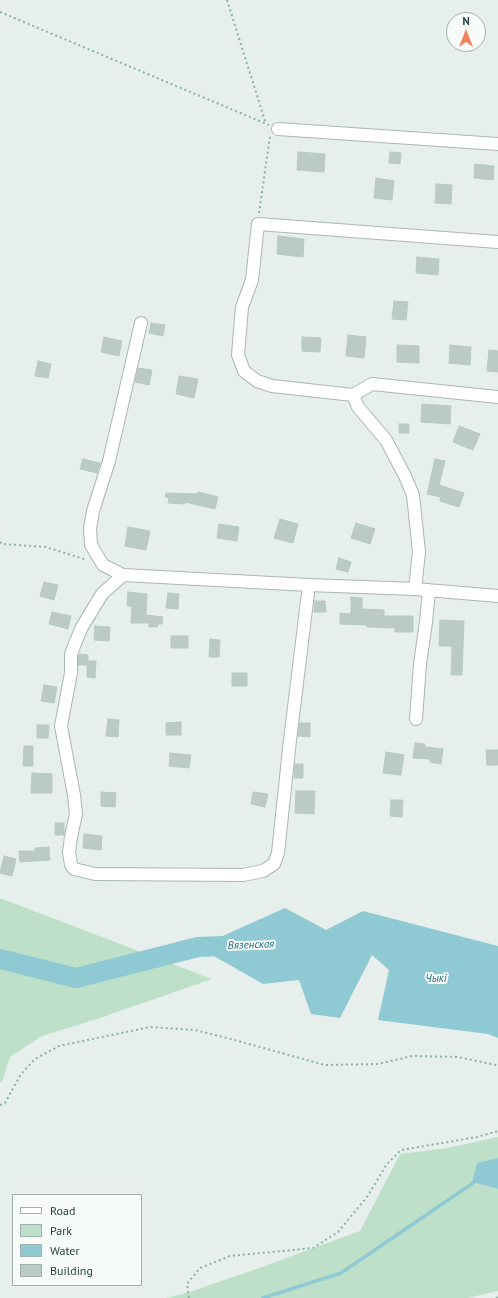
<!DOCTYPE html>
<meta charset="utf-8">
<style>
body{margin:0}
#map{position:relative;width:498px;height:1298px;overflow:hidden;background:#e6efeb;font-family:"PT Sans",sans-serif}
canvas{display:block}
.legend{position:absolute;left:12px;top:1194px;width:130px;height:92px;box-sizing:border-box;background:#f7fbf9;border:1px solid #a3b1ad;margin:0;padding:5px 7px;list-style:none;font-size:12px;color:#24423a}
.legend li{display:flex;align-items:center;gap:8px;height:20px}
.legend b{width:20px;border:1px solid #a3b1ad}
.north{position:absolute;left:446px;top:12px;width:40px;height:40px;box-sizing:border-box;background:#f7fbf9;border:1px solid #a3b1ad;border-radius:50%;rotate:0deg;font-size:11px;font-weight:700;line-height:16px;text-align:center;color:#24423a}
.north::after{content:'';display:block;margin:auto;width:14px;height:18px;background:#f4845f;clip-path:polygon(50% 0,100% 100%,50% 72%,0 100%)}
</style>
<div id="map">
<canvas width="498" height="1298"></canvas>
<ul class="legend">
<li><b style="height:5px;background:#fff"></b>Road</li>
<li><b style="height:11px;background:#bfe0c8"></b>Park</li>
<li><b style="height:11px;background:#8ec9d4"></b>Water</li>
<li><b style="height:11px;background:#bbcac4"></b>Building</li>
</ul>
<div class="north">N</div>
</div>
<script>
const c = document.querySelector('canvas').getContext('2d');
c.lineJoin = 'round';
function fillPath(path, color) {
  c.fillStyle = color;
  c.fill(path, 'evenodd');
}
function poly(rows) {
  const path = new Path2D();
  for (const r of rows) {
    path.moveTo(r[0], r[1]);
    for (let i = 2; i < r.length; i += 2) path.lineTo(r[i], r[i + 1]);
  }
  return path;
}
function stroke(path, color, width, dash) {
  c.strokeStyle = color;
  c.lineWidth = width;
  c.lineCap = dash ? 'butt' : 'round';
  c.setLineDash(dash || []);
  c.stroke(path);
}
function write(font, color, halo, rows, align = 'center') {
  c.font = font + ' "PT Sans",sans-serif';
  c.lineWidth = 4;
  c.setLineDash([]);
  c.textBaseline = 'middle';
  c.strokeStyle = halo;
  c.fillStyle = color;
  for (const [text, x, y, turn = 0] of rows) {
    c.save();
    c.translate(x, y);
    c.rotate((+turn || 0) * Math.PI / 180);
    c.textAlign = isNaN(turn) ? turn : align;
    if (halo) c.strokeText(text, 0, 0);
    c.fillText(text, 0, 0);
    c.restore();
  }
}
const green = poly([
 [0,898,212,979,97,1019,42,1036,10,1057,2,1082,0,1082],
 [498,1137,498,1158,477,1163,472,1182,498,1189,498,1291,468,1298,166,1298,190,1292,262,1267,360,1231,400,1154,447,1148]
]);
const water = poly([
 [285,908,326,930,363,911,498,946,498,1038,488,1034,378,1020,389,970,372,955,340,1018,311,1014,299,980,263,984,198,947],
 [498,1158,498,1189,472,1182,477,1163]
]);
const stream = poly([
 [263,1298,341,1273,476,1181]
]);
const river = poly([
 [0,959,76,978,198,947,224,946]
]);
const building = poly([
 [298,152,325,154,324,172,297,170,298,152],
 [390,152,401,153,400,164,389,163,390,152],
 [475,164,494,166,493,180,474,178,475,164],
 [376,178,394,181,392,200,374,198,376,178],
 [436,184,452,185,451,204,435,203,436,184],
 [278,236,304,239,303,257,277,254,278,236],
 [417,257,439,259,438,275,416,273,417,257],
 [394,301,408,302,406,320,392,319,394,301],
 [151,323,165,325,163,336,149,333,151,323],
 [348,335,366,337,364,358,346,356,348,335],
 [104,337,122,341,119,356,101,352,104,337],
 [302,337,321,338,320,352,302,351,302,337],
 [397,345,419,346,419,363,397,362,397,345],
 [450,345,471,347,470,365,449,363,450,345],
 [489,350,498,351,498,372,487,371,489,350],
 [38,361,51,364,48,378,35,376,38,361],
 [138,368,152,370,149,385,135,382,138,368],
 [179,376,198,379,194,398,176,394,179,376],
 [422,404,451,406,450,424,421,422,422,404],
 [399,424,409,424,409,433,399,433,399,424],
 [459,426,480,434,473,450,453,442,459,426],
 [83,459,100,463,97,473,80,469,83,459],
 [435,459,445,461,439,485,464,493,459,507,440,501,441,497,427,494,435,459],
 [198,492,218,497,215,509,185,502,185,504,168,503,169,498,165,497,166,493,198,494,198,492],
 [280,519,298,524,293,543,274,538,280,519],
 [356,523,375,529,370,544,351,538,356,523],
 [219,524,239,527,237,541,217,538,219,524],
 [128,527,150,531,146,550,125,546,128,527],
 [339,558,351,562,348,572,336,569,339,558],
 [44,582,58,585,54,600,40,596,44,582],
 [128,592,147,594,146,615,163,617,162,624,158,624,157,627,149,627,149,623,131,623,132,606,127,606,128,592],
 [168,593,179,594,178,609,166,608,168,593],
 [351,597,362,598,362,609,384,610,384,616,413,616,413,632,395,632,395,628,367,627,367,625,340,624,340,613,351,614,351,597],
 [315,601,325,601,326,612,314,612,315,601],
 [52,612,71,616,68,629,49,624,52,612],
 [440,620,464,621,462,675,451,675,452,646,439,646,440,620],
 [95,626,110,627,109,641,94,640,95,626],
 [171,636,188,636,188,648,171,648,171,636],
 [210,639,220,640,219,657,209,657,210,639],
 [79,654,88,655,88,661,96,661,95,678,87,677,87,665,78,665,79,654],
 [232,673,247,673,247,686,232,686,232,673],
 [44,685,57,687,54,703,41,701,44,685],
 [108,719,119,720,118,737,106,736,108,719],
 [181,722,181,735,166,735,166,723,181,722],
 [300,723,310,723,310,737,298,736,300,723],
 [37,725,49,725,48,738,37,738,37,725],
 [415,743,425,744,425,747,443,749,441,764,430,762,430,759,413,758,415,743],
 [24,746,33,746,33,766,23,766,24,746],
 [486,750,498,750,498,765,487,765,486,750],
 [386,752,404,755,401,775,383,773,386,752],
 [170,753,191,755,189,768,169,766,170,753],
 [295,764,303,764,303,778,294,778,295,764],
 [32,773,52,774,52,793,31,793,32,773],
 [296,791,315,791,314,814,295,813,296,791],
 [101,792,116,793,115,807,101,806,101,792],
 [253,792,268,794,265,807,251,804,253,792],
 [391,800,403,800,402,817,390,816,391,800],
 [55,823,64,823,64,835,55,835,55,823],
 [84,834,102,836,101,850,83,848,84,834],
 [49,847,50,860,20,862,19,851,35,851,35,848,49,847],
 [4,856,16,859,12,876,0,873,4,856]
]);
const path = poly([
 [227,0,266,124],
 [0,12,269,125],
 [259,213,270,136],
 [0,542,2,544,46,547,87,560],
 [0,1105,5,1103,21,1074,35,1059,59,1046,150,1027,195,1030,231,1039,325,1065,378,1064,412,1056,458,1057,496,1065,498,1066],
 [189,1298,187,1284,200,1268,230,1256,313,1248,338,1232,367,1197,387,1164,401,1150,477,1137,498,1131],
 [496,1298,498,1297]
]);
const minor = poly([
 [278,129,498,144],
 [498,242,258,224,252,280,242,307,238,355,244,371,257,381,272,386,353,395,372,384,498,397],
 [141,323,109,461,93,511,90,529,91,545,103,565,123,575,309,585,415,589,498,596],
 [353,395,358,407,386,440,405,476,413,495,419,552,415,589],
 [123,575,102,594,82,627,76,641,71,654,71,673,61,726,74,795,76,814,71,837,69,852,71,865,74,869,95,874,243,875,263,871,274,864,278,853,290,740,309,585],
 [416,719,420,664,426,622,429,590]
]);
const waterNames = [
 ["Вязенская",251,945,-2],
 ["Чыкі",436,979]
];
fillPath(green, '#bfe0c8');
fillPath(water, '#8ec9d4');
stroke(stream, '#8ec9d4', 3.5);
stroke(river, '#8ec9d4', 20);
fillPath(building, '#bbcac4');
stroke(building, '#b8c9c2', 1);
stroke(minor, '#a8b8b2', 14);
stroke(path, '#86b3a5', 2, [2, 3]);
stroke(minor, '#fff', 12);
write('italic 11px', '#1c6f80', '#f7fbf9', waterNames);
</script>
